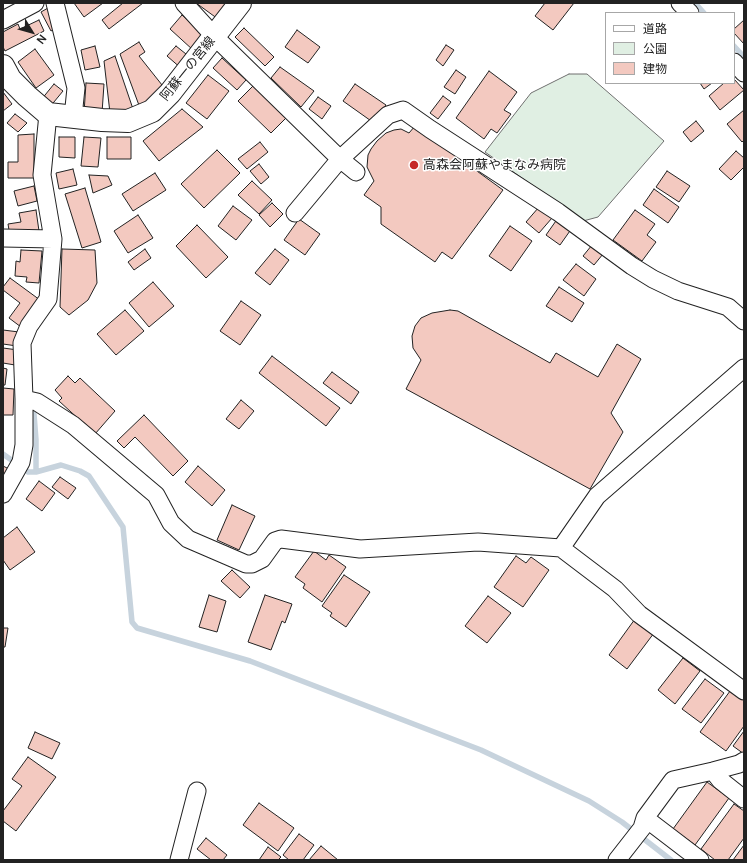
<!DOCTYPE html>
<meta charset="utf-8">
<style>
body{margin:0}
#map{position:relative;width:747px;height:863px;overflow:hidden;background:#fff;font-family:Manrope,"Noto Sans JP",sans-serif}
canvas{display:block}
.frame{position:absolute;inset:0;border:4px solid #222;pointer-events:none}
.legend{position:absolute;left:605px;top:12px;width:130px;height:72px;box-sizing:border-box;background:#fff;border:1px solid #a7a7a7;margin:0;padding:5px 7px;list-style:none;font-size:12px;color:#222}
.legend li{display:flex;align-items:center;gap:8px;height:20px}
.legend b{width:20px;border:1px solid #a7a7a7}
.north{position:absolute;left:12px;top:12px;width:40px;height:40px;-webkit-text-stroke:3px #fff;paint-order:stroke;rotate:127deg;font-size:11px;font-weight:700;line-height:16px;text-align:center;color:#222}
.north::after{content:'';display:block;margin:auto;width:14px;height:18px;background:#222;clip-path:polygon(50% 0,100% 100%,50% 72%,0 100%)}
</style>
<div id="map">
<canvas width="747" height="863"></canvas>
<div class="frame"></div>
<ul class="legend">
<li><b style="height:5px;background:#fff"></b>道路</li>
<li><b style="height:11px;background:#e0efe3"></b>公園</li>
<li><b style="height:11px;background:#f3c9c0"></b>建物</li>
</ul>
<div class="north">N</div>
</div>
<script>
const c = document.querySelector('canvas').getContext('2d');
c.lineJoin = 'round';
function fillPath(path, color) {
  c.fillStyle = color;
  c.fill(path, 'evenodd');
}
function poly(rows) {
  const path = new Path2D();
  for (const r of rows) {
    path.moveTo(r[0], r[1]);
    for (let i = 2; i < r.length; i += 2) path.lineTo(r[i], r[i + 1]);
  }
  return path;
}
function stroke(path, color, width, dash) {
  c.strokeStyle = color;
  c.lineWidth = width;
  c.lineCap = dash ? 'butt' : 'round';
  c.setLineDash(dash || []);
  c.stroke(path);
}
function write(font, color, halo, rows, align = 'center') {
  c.font = font + ' Manrope,"Noto Sans JP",sans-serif';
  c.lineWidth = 3;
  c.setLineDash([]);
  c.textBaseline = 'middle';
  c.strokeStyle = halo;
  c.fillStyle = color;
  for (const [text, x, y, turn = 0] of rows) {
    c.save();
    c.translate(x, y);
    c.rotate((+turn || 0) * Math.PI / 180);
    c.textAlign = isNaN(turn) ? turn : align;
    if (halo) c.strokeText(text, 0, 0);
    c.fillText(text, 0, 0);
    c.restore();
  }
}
const green = poly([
 [569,74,587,74,664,141,598,217,583,221,485,152,531,93,569,74]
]);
const stream = poly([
 [695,3,704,13],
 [734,46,744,57],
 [34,414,36,440,36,472,61,465,80,471,89,476,123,527,132,622,137,628,250,661,481,750,589,801,622,822,671,860],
 [3,454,28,472,36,472]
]);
const building = poly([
 [74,3,103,3,84,17,74,3],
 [123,3,143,3,109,29,102,20,123,3],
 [196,3,229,3,218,19,196,3],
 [545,3,574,3,553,30,535,16,545,3],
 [48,8,58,27,51,31,41,12,48,8],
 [182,15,205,36,193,50,170,29,182,15],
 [39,20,44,31,5,51,3,47,3,32,18,24,20,29,39,20],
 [744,20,744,44,734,33,734,29,744,20],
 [244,28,274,57,265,66,235,37,244,28],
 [297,30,320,47,308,63,285,47,297,30],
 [139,42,145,52,139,56,166,90,140,108,120,54,139,42],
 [446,45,454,50,443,66,436,60,446,45],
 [95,46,100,67,85,70,81,50,95,46],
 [176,46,191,58,182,69,167,56,176,46],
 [35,49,54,75,36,88,18,62,35,49],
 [115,56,133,109,110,113,104,61,115,56],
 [222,58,246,80,237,90,213,68,222,58],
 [280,67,314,91,301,107,271,78,280,67],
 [456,70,466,77,455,94,444,87,456,70],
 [489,71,517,92,504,110,511,114,497,133,491,129,484,139,456,118,489,71],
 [208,75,229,91,207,119,186,103,208,75],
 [734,79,744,90,720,110,709,96,724,83,734,83,734,79],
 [86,83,104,84,102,113,84,113,86,83],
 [700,83,712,83,704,89,700,83],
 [54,84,63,91,49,108,41,100,54,84],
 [355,84,386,105,374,123,343,101,355,84],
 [253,86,286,118,271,133,238,101,253,86],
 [3,92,12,104,3,111,3,92],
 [443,96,451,102,438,119,430,113,443,96],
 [318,97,331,106,322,119,309,109,318,97],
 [182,109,203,127,159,161,143,141,182,109],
 [744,110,744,140,742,142,727,124,744,110],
 [15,114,27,123,18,132,7,123,15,114],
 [696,121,704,131,691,142,683,132,696,121],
 [415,126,503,190,452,259,442,252,435,262,381,224,381,207,364,195,374,181,367,167,368,155,371,149,377,141,386,133,394,130,401,129,409,133,415,126],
 [34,134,34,178,8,178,8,162,18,162,18,135,34,134],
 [59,137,75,137,75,158,59,157,59,137],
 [84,137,101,138,98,167,81,166,84,137],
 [107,137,131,137,131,159,107,159,107,137],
 [260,142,268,152,247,169,238,159,260,142],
 [217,150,240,173,204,208,181,184,217,150],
 [736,151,744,158,744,167,731,180,719,169,736,151],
 [259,164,269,177,261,184,250,171,259,164],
 [73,169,77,185,59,189,56,173,73,169],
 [667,171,690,186,679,202,656,187,667,171],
 [155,173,166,190,133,211,122,194,155,173],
 [89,175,108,176,112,185,93,193,89,175],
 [252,181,272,200,259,214,238,195,252,181],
 [34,186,37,201,18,206,14,191,34,186],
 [85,188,101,242,82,248,65,194,85,188],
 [654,189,679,207,668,223,643,205,654,189],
 [272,203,283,214,270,227,259,215,272,203],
 [233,206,252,220,236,240,218,226,233,206],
 [539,207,552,218,539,233,526,222,539,207],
 [36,210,39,231,10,236,8,224,21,222,19,213,36,210],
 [635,210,655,224,647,235,656,242,642,261,613,240,635,210],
 [138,215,153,238,128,253,114,231,138,215],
 [558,218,572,228,560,245,546,235,558,218],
 [299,219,320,234,305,255,284,240,299,219],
 [197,225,228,257,206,278,176,246,197,225],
 [510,226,532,241,511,271,489,256,510,226],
 [592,245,603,254,594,265,583,256,592,245],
 [62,249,95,250,97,283,88,300,69,315,60,307,62,249],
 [145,249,151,258,134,270,128,262,145,249],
 [275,249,289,260,270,285,255,273,275,249],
 [21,250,42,251,39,283,26,282,27,277,15,276,16,261,20,262,21,250],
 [576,264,596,279,584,296,563,280,576,264],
 [10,278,40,300,21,327,9,318,20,303,3,290,3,287,10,278],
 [153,282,174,306,149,327,129,303,153,282],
 [559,287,584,303,572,322,546,306,559,287],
 [241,301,261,315,240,345,220,331,241,301],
 [125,310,144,331,116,355,97,334,125,310],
 [450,310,458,311,550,363,556,353,598,377,617,344,641,359,611,413,623,432,590,489,406,389,421,360,413,348,412,336,415,326,421,318,432,313,450,310],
 [3,330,19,332,17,346,3,344,3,330],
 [3,348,18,350,15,365,3,363,3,348],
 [272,356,340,408,326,426,259,373,272,356],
 [3,368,7,369,5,385,3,385,3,368],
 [332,372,359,392,351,404,323,383,332,372],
 [68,376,75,383,80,378,115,411,95,434,59,401,62,398,55,390,68,376],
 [3,388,14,389,13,415,3,415,3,388],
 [241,400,254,411,239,429,226,419,241,400],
 [144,415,188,461,173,476,135,437,124,448,117,441,144,415],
 [3,466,9,469,3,480,3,466],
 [198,466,225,490,212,506,185,482,198,466],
 [60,477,76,488,68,499,52,487,60,477],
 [39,481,55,493,42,511,26,499,39,481],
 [232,505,255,516,239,550,217,540,232,505],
 [17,527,35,552,10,570,3,560,3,538,17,527],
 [314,551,326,560,329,555,346,567,322,602,303,588,305,584,295,577,314,551],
 [516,556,526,563,531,557,549,570,523,607,494,587,516,556],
 [232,570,250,587,240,598,221,581,232,570],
 [344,575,370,592,346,627,330,616,332,613,322,606,344,575],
 [209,595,226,601,217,632,199,627,209,595],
 [265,595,292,604,285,623,282,621,271,650,248,642,265,595],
 [488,596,511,613,487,643,465,626,488,596],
 [635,619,654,633,627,669,609,655,635,619],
 [3,628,8,628,5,647,3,647,3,628],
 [683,658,700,671,675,704,658,690,683,658],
 [705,679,724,693,701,723,682,709,705,679],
 [733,687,744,695,744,726,726,751,700,732,733,687],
 [744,731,744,754,733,746,744,731],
 [35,732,60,743,52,759,28,748,35,732],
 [28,757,56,777,16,831,3,821,3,811,22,786,12,779,28,757],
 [707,782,729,798,695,845,673,829,707,782],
 [259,803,294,828,278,851,243,825,259,803],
 [734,804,744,811,744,838,728,860,715,860,701,849,734,804],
 [299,834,314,845,303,860,289,860,283,855,299,834],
 [206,838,227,855,223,860,211,860,197,849,206,838],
 [744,845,744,860,733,860,744,845],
 [321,846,338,860,309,860,321,846],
 [268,847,281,857,278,860,259,860,268,847]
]);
const minor = poly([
 [55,3,76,88,73,117],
 [184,3,214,36,340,159,356,172],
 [680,3,690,13],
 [3,20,35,3],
 [734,62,744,73],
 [295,213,340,159,388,115,403,110,430,129,558,212,632,266,653,279,678,291,728,307,744,321],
 [3,238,53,239],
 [24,399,37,402,73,425,156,495,171,523,188,539,246,564,252,564,262,559,275,541,281,539,360,549,478,542,561,548,615,589,639,614,744,691],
 [3,494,21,462,24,445,24,399,22,343,29,326,48,299,53,239,42,175,48,114],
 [561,548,597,496,744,368],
 [713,771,720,780,744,799],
 [645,818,700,860],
 [179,860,197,791],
 [617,860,642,828,645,818,673,780,713,771,739,764,744,761]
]);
const secondary = poly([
 [3,66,10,79,27,96,48,114,102,120,128,121,152,111,170,93,240,3]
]);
const markers = [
 [414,165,5,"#c62828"]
];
const streetNames = [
 ["阿蘇一の宮線",188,69,-51]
];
const poiNames = [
 ["高森会阿蘇やまなみ病院",423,165]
];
fillPath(green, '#e0efe3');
stroke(green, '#6f6f6f', 1);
stroke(stream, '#c7d3dd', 5.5);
fillPath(building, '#f3c9c0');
stroke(building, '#222', 1);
stroke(minor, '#222', 19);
stroke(secondary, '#222', 24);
stroke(minor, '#fff', 17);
stroke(secondary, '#fff', 22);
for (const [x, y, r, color] of markers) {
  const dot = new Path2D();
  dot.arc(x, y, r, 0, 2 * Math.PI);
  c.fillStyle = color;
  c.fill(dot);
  stroke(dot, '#fff', 1.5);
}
write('13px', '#222', '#fff', streetNames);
write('13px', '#222', '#fff', poiNames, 'left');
</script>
